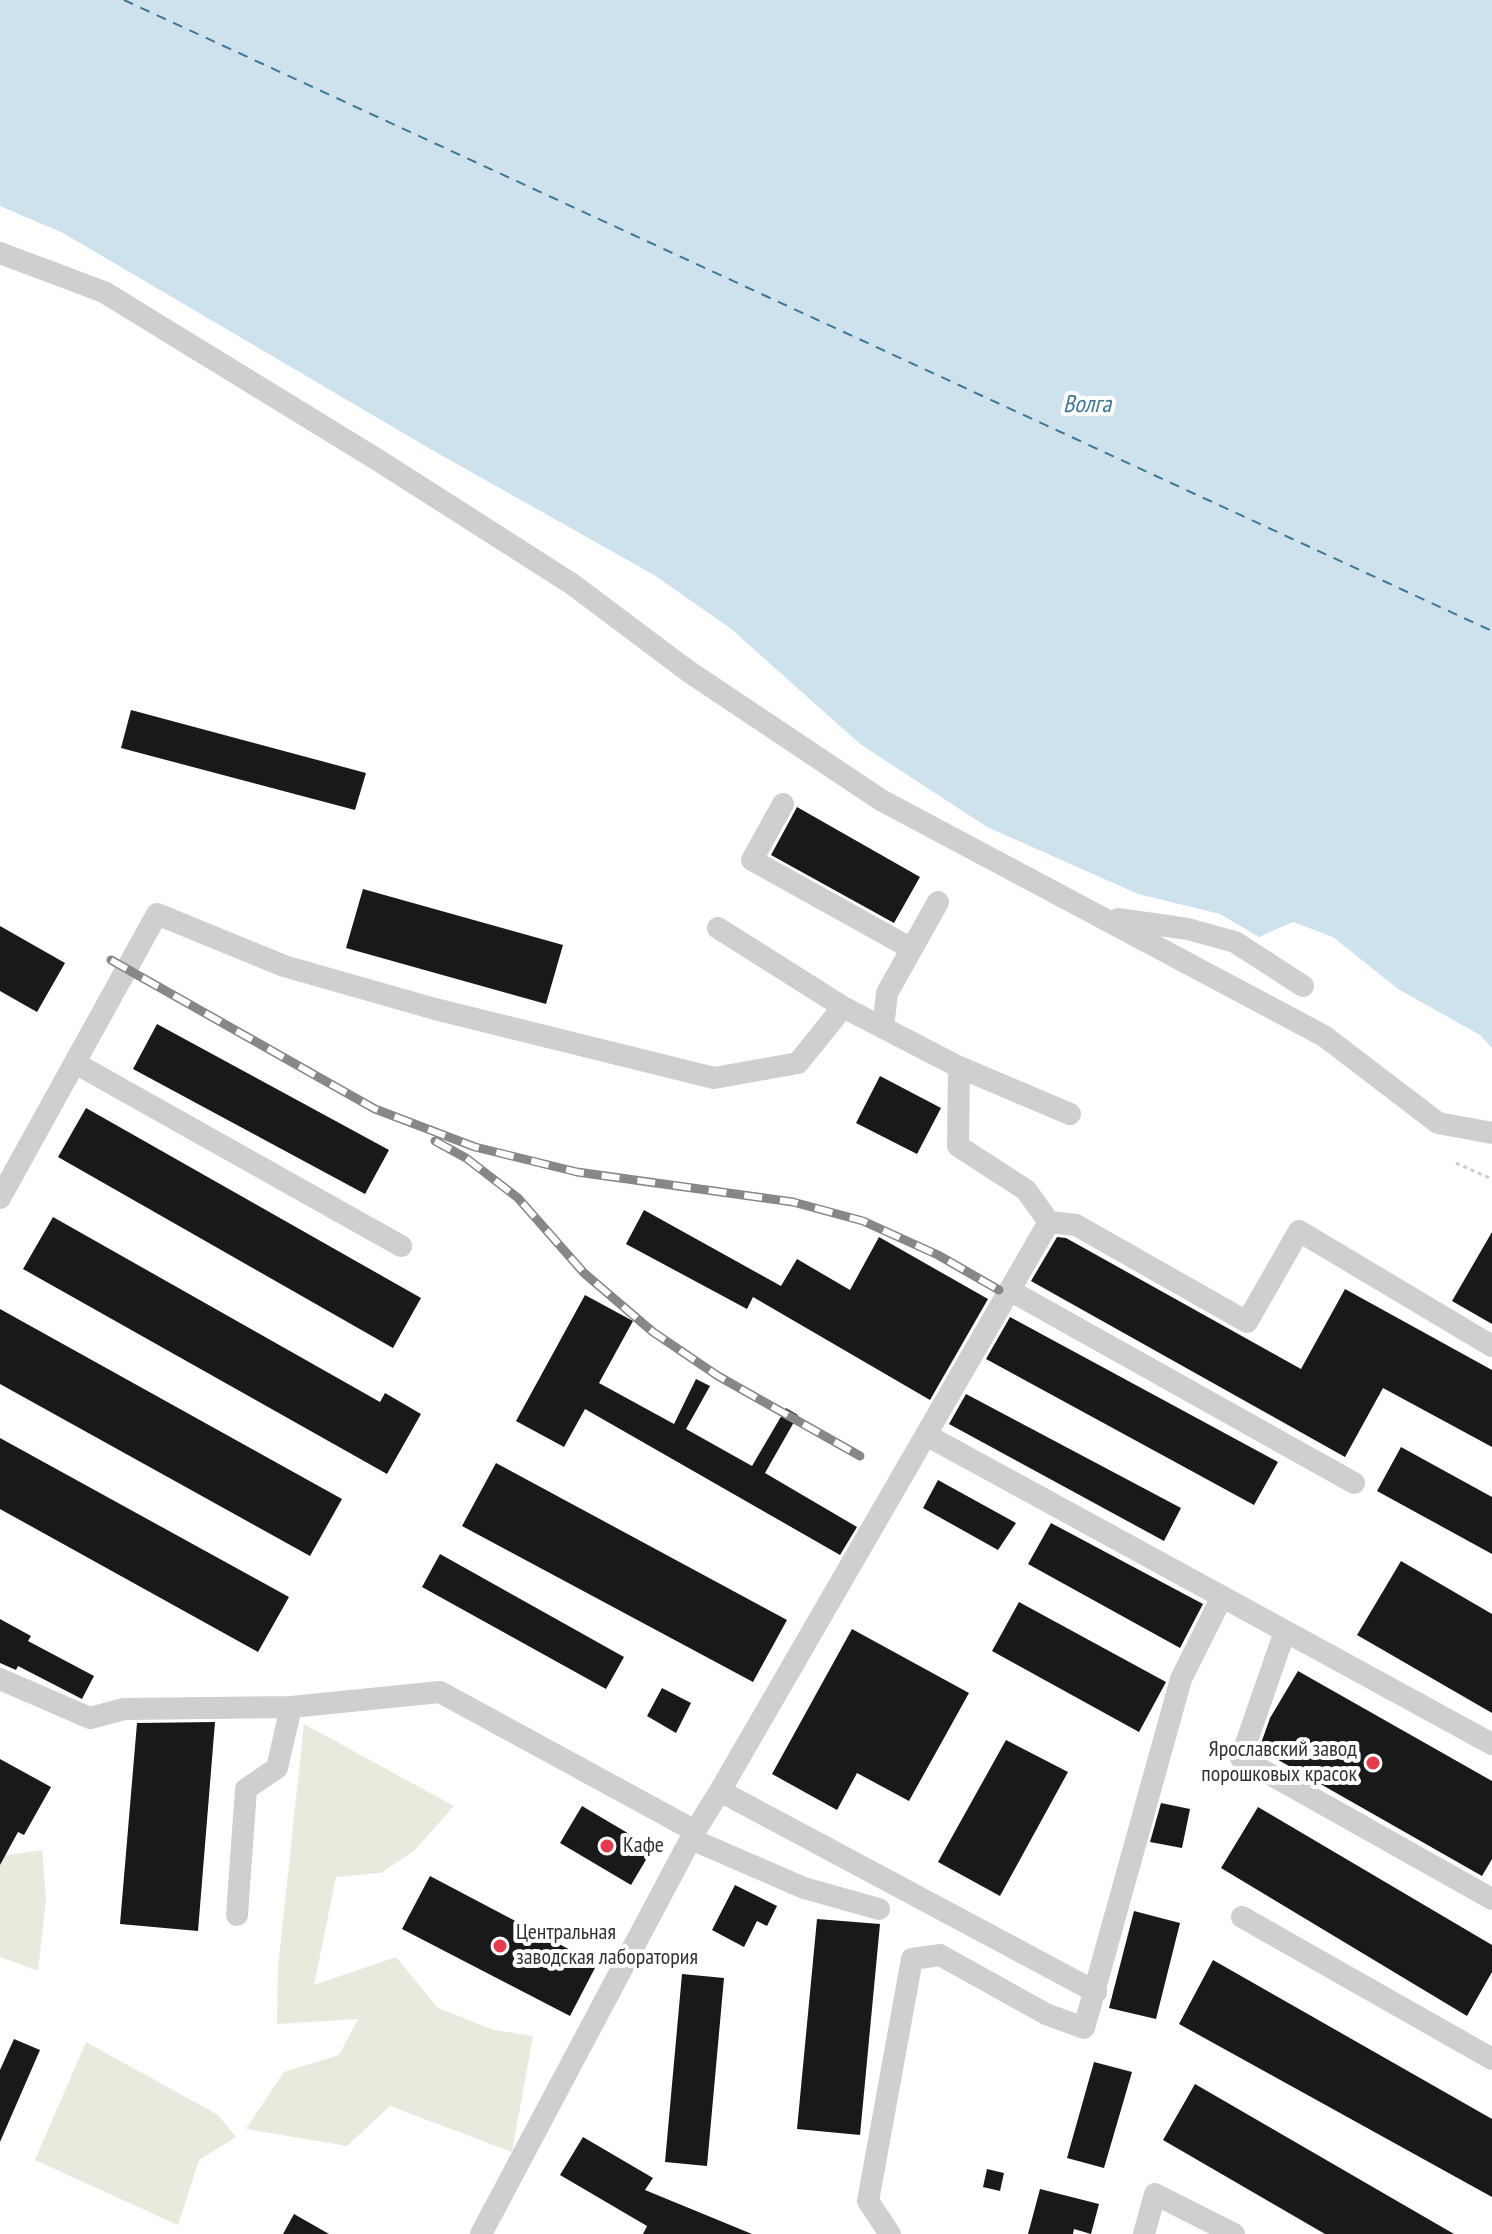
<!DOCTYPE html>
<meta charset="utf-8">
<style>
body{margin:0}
canvas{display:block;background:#fff}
</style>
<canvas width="1492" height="2234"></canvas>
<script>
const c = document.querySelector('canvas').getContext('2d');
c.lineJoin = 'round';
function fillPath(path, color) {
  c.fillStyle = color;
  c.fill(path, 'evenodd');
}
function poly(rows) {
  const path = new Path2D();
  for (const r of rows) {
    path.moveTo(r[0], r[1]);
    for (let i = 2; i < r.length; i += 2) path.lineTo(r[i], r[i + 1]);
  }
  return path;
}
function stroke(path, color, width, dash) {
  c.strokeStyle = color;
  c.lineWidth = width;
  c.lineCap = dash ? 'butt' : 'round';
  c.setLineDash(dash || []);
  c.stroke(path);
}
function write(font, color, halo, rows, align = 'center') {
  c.font = font + ' "PT Sans Narrow",sans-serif';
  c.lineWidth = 8;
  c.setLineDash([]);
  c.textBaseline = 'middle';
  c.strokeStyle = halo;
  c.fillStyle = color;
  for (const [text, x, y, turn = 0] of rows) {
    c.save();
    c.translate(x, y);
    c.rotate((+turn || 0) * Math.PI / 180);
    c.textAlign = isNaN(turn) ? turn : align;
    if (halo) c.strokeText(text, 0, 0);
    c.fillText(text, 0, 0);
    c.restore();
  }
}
const green = poly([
 [304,1724,454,1806,414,1851,381,1873,336,1877,314,1985,396,1957,438,2008,494,2030,533,2036,512,2152,390,2106,347,2146,246,2129,284,2072,339,2055,358,2019,277,2024,278,1967],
 [42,1850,46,1898,38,1971,0,1957,0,1856],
 [86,2042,218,2115,236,2137,199,2160,178,2225,35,2160]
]);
const water = poly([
 [0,0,1492,0,1492,1048,1480,1035,1398,989,1333,937,1293,922,1259,937,1220,914,1138,894,987,827,860,744,730,628,654,575,432,450,63,233,0,206]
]);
const ferry = poly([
 [124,0,1492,631]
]);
const building = poly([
 [131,710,366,773,355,810,121,748],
 [797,807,920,877,894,923,771,855],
 [363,889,563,945,546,1004,346,948],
 [0,926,65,963,37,1012,0,991],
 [157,1024,389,1150,365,1194,133,1069],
 [880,1076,941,1108,917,1154,856,1123],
 [86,1108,421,1298,393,1348,58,1157],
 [644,1210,781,1286,797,1259,850,1290,879,1237,988,1299,930,1400,753,1297,747,1309,626,1244],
 [53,1217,380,1402,385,1393,421,1414,387,1474,23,1269],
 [1492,1232,1492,1324,1452,1301],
 [1057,1237,1066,1238,1301,1369,1345,1289,1492,1370,1492,1447,1383,1388,1345,1457,1031,1281],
 [585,1295,633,1321,599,1383,674,1424,696,1379,710,1386,686,1429,752,1466,786,1408,798,1415,765,1473,857,1527,840,1555,585,1409,564,1447,516,1421],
 [0,1309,342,1499,310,1556,0,1384],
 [1010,1317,1278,1462,1254,1505,986,1359],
 [966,1394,1181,1508,1164,1541,949,1424],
 [0,1438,289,1597,258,1652,0,1509],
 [1401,1447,1492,1497,1492,1554,1377,1491],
 [496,1463,787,1620,753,1682,462,1526],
 [938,1480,1016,1523,998,1550,923,1508],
 [1051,1523,1203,1604,1180,1648,1028,1564],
 [440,1554,624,1657,606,1689,422,1587],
 [1401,1561,1492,1614,1492,1713,1357,1635],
 [1019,1602,1166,1682,1139,1732,992,1651],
 [0,1619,31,1636,28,1641,94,1676,82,1699,18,1666,16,1670,0,1663],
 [852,1629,969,1693,909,1801,857,1773,837,1810,772,1774],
 [1298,1671,1492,1781,1492,1859,1482,1876,1259,1749,1270,1718],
 [662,1688,691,1703,676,1733,647,1716],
 [215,1722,198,1931,120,1924,137,1723],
 [1006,1740,1068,1772,1000,1896,938,1862],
 [0,1759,51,1787,24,1835,18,1832,0,1865],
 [1161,1803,1190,1809,1182,1848,1150,1842],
 [582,1806,653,1848,631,1885,560,1843],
 [1258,1807,1492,1945,1492,1972,1467,2016,1221,1868],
 [430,1876,597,1964,570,2016,402,1929],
 [735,1885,777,1906,767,1926,757,1921,744,1947,712,1930],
 [1134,1911,1180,1923,1156,2019,1109,2008],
 [817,1919,880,1924,860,2135,797,2129],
 [1213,1960,1492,2119,1492,2197,1179,2024],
 [682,1974,724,1978,707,2166,665,2162],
 [14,2039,40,2050,0,2142,0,2070],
 [1094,2062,1132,2072,1104,2168,1067,2158],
 [1195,2084,1454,2234,1325,2234,1163,2140],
 [583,2137,653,2178,645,2190,752,2234,643,2234,647,2226,560,2175],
 [987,2169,1004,2173,1000,2191,983,2187],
 [1040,2189,1099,2204,1091,2234,1074,2229,1073,2234,1028,2234],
 [294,2214,329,2234,283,2234]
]);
const path = poly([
 [1456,1163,1492,1179]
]);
const minor = poly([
 [0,253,104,292,381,462,572,584,688,671,881,800,1324,1036,1438,1123,1492,1133],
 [783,804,752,860,912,949],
 [1118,919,1188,929,1235,942,1303,986],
 [718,928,843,1007],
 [883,1028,887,993,938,902],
 [75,1063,401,1246],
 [959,1067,1070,1114],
 [0,1198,157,914,284,966,435,1009,714,1078,798,1063,843,1007,959,1067,958,1146,1026,1190,1049,1222,720,1791],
 [1049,1222,1076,1225,1247,1322,1299,1231,1492,1346],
 [1011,1291,1354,1483],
 [928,1436,1492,1744],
 [1285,1631,1241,1758,1492,1899],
 [0,1679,90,1718,124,1709,291,1707,440,1692,695,1831,720,1791,1096,1992],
 [691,1839,804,1888,879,1909],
 [237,1915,246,1789,277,1768,291,1707],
 [1242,1917,1492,2059],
 [481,2234,695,1831],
 [890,2234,868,2201,912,1959,940,1955,1046,2014,1084,2028,1181,1679,1222,1597],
 [1144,2234,1155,2194,1234,2234]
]);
const rail = poly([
 [111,960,375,1109,475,1147,577,1172,793,1202,863,1221,938,1255,999,1290],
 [435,1141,466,1158,518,1198,584,1273,653,1332,718,1376,860,1456]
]);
const markers = [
 [1373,1763,8,"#e43a4a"],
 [607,1846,8,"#e43a4a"],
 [500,1946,8,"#e43a4a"]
];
const poiNames = [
 ["Ярославский завод",1357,1750,"right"],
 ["порошковых красок",1357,1775,"right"],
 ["Кафе",623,1846],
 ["Центральная",516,1933],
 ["заводская лаборатория",516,1958]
];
const waterNames = [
 ["Волга",1087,405]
];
fillPath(green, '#e6ebde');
fillPath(water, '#cee2ed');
stroke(ferry, '#407695', 2, [10, 8]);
fillPath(building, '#191919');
stroke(path, '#ccc', 3, [4, 4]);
stroke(minor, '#cfcfcf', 22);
stroke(rail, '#878787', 9);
stroke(rail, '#fff', 6, [18]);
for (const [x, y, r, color] of markers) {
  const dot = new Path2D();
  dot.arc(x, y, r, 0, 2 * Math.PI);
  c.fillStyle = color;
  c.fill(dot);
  stroke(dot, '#fff', 3);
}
write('22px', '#323232', '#fff', poiNames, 'left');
write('italic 24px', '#407695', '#fff', waterNames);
</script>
